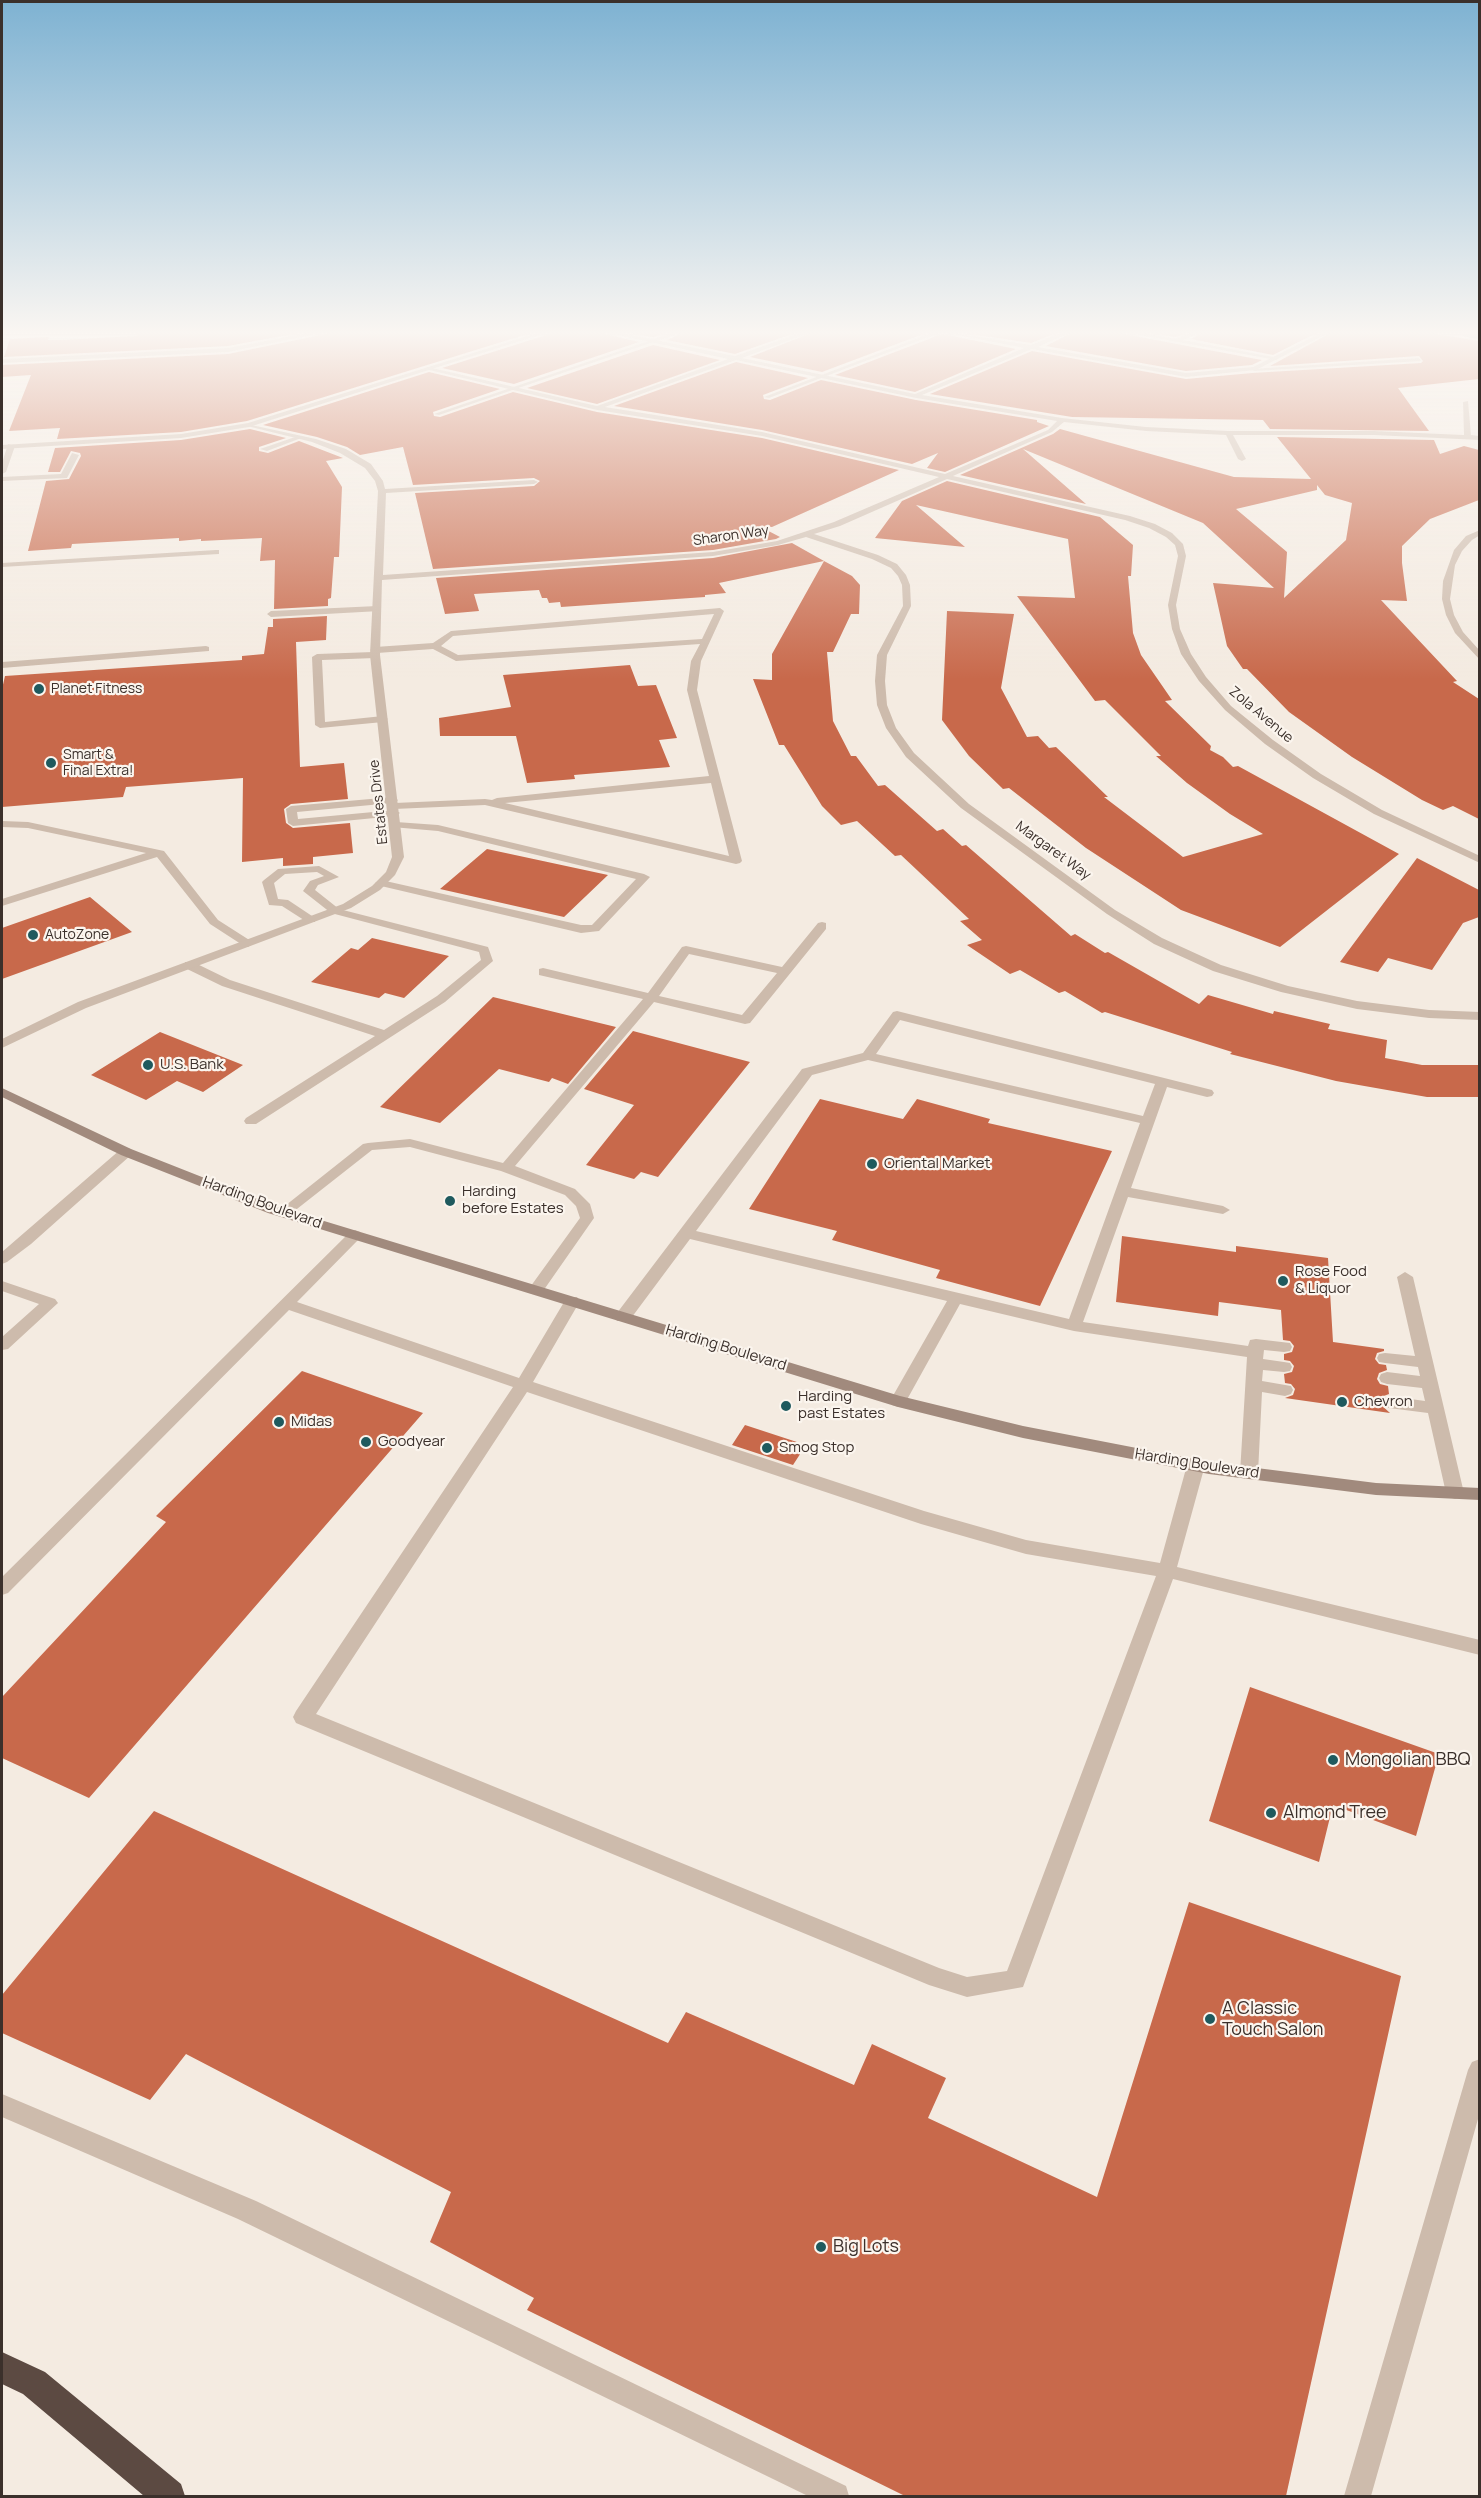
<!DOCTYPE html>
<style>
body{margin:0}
#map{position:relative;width:1481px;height:2498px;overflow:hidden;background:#f4ebe1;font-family:Manrope,sans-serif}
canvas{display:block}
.frame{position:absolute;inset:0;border:3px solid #3b302b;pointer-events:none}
</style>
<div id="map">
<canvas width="1481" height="2498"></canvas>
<div class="frame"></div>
</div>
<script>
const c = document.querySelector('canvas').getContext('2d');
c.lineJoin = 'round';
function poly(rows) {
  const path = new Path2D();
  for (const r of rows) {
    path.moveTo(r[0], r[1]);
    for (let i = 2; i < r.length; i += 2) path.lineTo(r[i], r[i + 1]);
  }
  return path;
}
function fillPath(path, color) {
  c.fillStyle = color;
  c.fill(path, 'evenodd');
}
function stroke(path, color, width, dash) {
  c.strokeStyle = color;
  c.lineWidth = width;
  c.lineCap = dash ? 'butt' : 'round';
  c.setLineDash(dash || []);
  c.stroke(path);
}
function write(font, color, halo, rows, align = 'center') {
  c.font = font + ' Manrope,sans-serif';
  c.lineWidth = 4.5;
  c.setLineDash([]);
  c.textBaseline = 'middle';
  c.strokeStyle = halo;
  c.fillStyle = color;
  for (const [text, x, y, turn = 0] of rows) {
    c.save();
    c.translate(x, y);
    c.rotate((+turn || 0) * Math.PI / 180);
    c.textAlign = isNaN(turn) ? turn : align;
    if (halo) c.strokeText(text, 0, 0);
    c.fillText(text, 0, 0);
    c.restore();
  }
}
const river = poly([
 [1460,330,1480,330,1480,340,1464,336,1460,330]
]);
const building = poly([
 [164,330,314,330,228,346,4,357,10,339,49,337,48,340,61,340,137,336,137,332],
 [338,330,540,330,247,421,181,432,57,439,60,428,9,431,31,375,2,377,2,365,228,354,336,332],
 [557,330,594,330,596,332,639,342,514,384,442,368,556,332],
 [616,330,675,330,653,337],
 [691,330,803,330,735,354,667,340],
 [819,330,931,330,931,331,822,372,750,357],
 [946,330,1063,330,1031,343],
 [1077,330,1111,330,1113,332,1262,360,1252,365,1186,371,1046,346],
 [1136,330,1193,330,1176,337],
 [1208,330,1322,330,1273,355,1191,339],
 [1336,330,1411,330,1479,341,1479,379,1398,388,1429,431,1270,429,1263,420,1072,417,930,394,1032,351,1186,379,1252,373,1421,363,1423,361,1419,356,1270,366],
 [942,334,1016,349,915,392,835,375],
 [653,345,720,360,597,404,527,388],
 [736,362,808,378,763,395,764,399,770,400,821,380,916,400,1037,420,1037,422,1049,426,945,472,927,468,938,453,912,464,762,430,614,406],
 [429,372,500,389,433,412,434,416,440,417,513,392,597,412,762,438,899,470,772,527,759,526,780,537,776,539,713,550,433,569,415,493,534,486,540,481,534,478,413,485,403,447,360,455,347,447,317,437,263,425],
 [250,429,286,438,259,447,259,451,268,453,299,441,343,458,326,461,342,487,339,557,334,557,331,598,328,599,328,606,274,609,275,560,260,561,262,538,201,541,201,539,179,541,179,538,72,544,71,548,28,551,46,481,69,479,81,456,80,453,71,451,60,472,48,472,55,448,181,440],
 [1060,429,1234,477,1311,479,1277,437,1434,440,1440,454,1464,446,1479,450,1479,500,1430,519,1402,546,1402,563,1407,601,1381,600,1457,681,1453,682,1479,699,1479,819,1453,806,1443,810,1422,800,1352,757,1289,712,1247,669,1243,669,1227,646,1213,583,1274,588,1203,523,1023,449,1086,504,960,475,1053,434],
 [1317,485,1325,495,1352,503,1346,540,1284,598,1287,552,1236,509,1317,490],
 [947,481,1100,517,1133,545,1131,576,1128,576,1133,633,1141,655,1172,700,1165,701,1211,746,1210,750,1223,757,1233,767,1238,766,1399,854,1280,947,1181,910,1086,848,1009,788,1003,789,969,756,942,720,947,611,1014,614,1001,688,1027,737,1038,736,1049,748,1056,747,1108,797,1104,797,1183,857,1263,834,1230,814,1187,783,1156,756,1161,756,1105,700,1095,701,1017,596,1075,598,1068,539,916,505,965,547,875,538,902,501],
 [792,543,824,561,719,583,726,593,705,595,705,597,561,607,560,602,549,603,547,598,542,598,539,590,474,594,479,611,445,614,436,578,713,558],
 [824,561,852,576,860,585,859,614,851,614,833,652,827,652,833,721,851,756,856,756,878,786,885,785,937,831,943,829,962,846,966,845,1071,936,1075,934,1105,953,1108,952,1199,1004,1208,995,1273,1014,1274,1011,1330,1024,1328,1029,1387,1040,1385,1058,1422,1065,1479,1065,1479,1097,1427,1097,1336,1081,1230,1054,1232,1052,1105,1012,1102,1013,1065,991,1059,993,1020,970,1010,974,967,945,982,940,960,921,969,919,901,855,895,856,857,821,841,825,822,806,784,745,779,745,753,679,772,680,772,654],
 [327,616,326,640,296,642,300,767,344,763,348,799,291,804,284,809,286,823,293,828,350,823,353,853,313,857,313,864,283,866,283,858,242,862,243,778,126,787,123,797,2,807,2,689,5,676,242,660,242,656,264,654,268,627,273,627,273,619],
 [630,665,638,686,656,685,677,738,659,740,670,767,574,775,575,779,527,783,516,736,440,736,439,718,511,707,503,675],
 [487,849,608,875,564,917,440,889],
 [1417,858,1479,890,1479,917,1463,923,1432,970,1388,958,1378,972,1340,962],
 [90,897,132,932,2,979,2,928],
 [372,938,449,956,404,998,385,993,379,998,311,982,351,948,358,950],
 [493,997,616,1027,568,1084,552,1078,549,1082,499,1069,440,1123,380,1107],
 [633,1031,750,1062,658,1177,641,1172,634,1179,586,1165,634,1105,584,1089],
 [160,1032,243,1065,203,1092,177,1081,146,1100,91,1075],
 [820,1099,903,1119,917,1099,990,1119,988,1123,1112,1151,1040,1306,936,1278,940,1270,832,1240,837,1231,749,1209],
 [1122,1236,1236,1252,1236,1246,1328,1258,1333,1342,1384,1349,1384,1351,1377,1353,1375,1359,1379,1364,1386,1365,1387,1370,1379,1373,1377,1379,1380,1384,1388,1386,1389,1394,1381,1397,1379,1403,1390,1413,1285,1398,1293,1395,1295,1389,1291,1384,1285,1383,1284,1374,1292,1372,1294,1366,1290,1361,1284,1360,1284,1354,1292,1352,1294,1346,1290,1341,1283,1340,1281,1310,1219,1302,1218,1316,1116,1302],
 [302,1371,423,1413,89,1798,2,1758,2,1697,166,1522,156,1516],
 [745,1425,806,1445,793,1465,732,1445],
 [1250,1687,1439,1754,1416,1836,1333,1805,1319,1862,1209,1821],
 [154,1811,668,2043,686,2012,854,2085,872,2044,946,2078,928,2118,1097,2197,1189,1902,1401,1976,1286,2496,905,2496,527,2310,534,2298,430,2242,451,2192,186,2054,150,2100,2,2033,2,1995]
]);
const service = poly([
 [681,330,689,330,439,415,434,414,681,330],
 [939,330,944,331,769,398,764,397,939,330],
 [1113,330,1125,330,1176,339,1198,330,1206,330,1183,340,1279,358,1276,360,1113,330],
 [1419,358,1421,361,1254,371,1251,369,1419,358],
 [298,436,304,437,267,451,260,449,298,436],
 [8,444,15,446,6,472,2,474,2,463,8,444],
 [72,453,79,455,67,478,2,481,2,477,61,474,72,453],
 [216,550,219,550,219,554,2,567,2,563,216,550],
 [377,606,381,609,380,611,271,617,267,614,271,611,377,606],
 [720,608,724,611,701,661,697,690,742,861,740,863,736,864,485,805,394,809,389,806,392,803,297,812,298,819,395,810,400,813,395,816,293,826,288,823,286,809,291,806,393,797,398,800,395,803,485,799,492,800,497,798,709,776,687,690,691,661,700,644,456,661,433,649,377,653,380,655,375,658,322,660,325,722,383,716,388,719,383,722,320,728,315,725,312,657,317,654,373,652,370,650,375,647,433,643,451,631,720,608],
 [714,614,702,639,458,655,441,646,453,636,714,614],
 [711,783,729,856,505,803,711,783],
 [206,646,209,647,209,651,2,668,2,662,206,646],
 [2,821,28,822,164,851,218,920,254,943,248,947,244,946,210,924,157,857,2,906,2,899,146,853,28,828,2,827,2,821],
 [396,822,438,825,644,874,650,877,599,931,581,933,381,886,375,883,381,880,581,925,592,925,636,879,438,831,392,827,392,823,396,822],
 [319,866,339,877,318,885,315,890,339,909,488,947,493,961,445,1002,256,1124,246,1124,244,1121,246,1118,375,1036,222,986,185,968,185,962,193,962,230,980,384,1030,437,996,481,960,479,952,331,913,303,891,310,881,324,876,317,872,285,874,274,883,278,899,288,900,315,918,315,922,307,922,282,906,269,905,262,882,264,880,278,869,319,866],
 [822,922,826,923,826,929,750,1023,745,1024,654,1002,515,1166,575,1189,590,1204,594,1218,541,1294,536,1295,528,1290,580,1218,576,1206,565,1195,501,1171,410,1147,372,1150,288,1216,278,1216,276,1213,363,1144,368,1143,410,1139,503,1163,643,999,539,975,539,969,543,968,648,993,682,947,686,946,782,967,818,923,822,922],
 [689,954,777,973,742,1015,659,996,689,954],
 [897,1011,1212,1090,1214,1093,1212,1096,1207,1097,1167,1087,1131,1188,1223,1206,1230,1210,1223,1214,1128,1197,1083,1322,1248,1346,1250,1340,1256,1339,1290,1343,1292,1347,1290,1351,1284,1352,1264,1350,1263,1359,1284,1362,1290,1363,1292,1367,1290,1371,1284,1372,1263,1370,1262,1381,1291,1386,1293,1390,1291,1394,1285,1396,1262,1392,1258,1473,1255,1477,1249,1479,1243,1477,1240,1473,1247,1357,1074,1331,960,1304,904,1405,898,1407,892,1405,890,1401,947,1301,690,1239,629,1321,617,1321,615,1317,617,1313,802,1069,863,1053,893,1012,897,1011],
 [900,1020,1155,1084,1143,1116,876,1054,900,1020],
 [868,1060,1140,1123,1069,1319,696,1231,812,1075,868,1060],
 [126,1148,131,1149,133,1152,131,1155,31,1244,7,1262,2,1264,2,1252,121,1149,126,1148],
 [355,1230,360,1232,362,1235,360,1238,297,1302,519,1378,567,1297,577,1297,580,1301,533,1382,924,1511,1026,1540,1160,1563,1187,1465,1190,1461,1196,1459,1202,1461,1205,1465,1177,1567,1480,1640,1480,1655,1173,1579,1023,1987,967,1997,929,1985,296,1723,293,1717,296,1711,513,1387,289,1310,8,1593,2,1595,2,1577,350,1232,355,1230],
 [527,1392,921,1524,1026,1554,1156,1576,1007,1971,967,1977,939,1968,316,1714,527,1392],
 [1405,1272,1413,1277,1464,1493,1461,1497,1455,1499,1449,1497,1446,1493,1428,1413,1389,1408,1383,1406,1381,1402,1383,1398,1389,1396,1425,1401,1422,1388,1387,1384,1381,1382,1379,1378,1381,1374,1387,1372,1420,1376,1418,1367,1385,1363,1379,1362,1377,1358,1379,1354,1385,1353,1415,1356,1397,1277,1405,1272],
 [2,1281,55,1299,58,1303,8,1349,2,1350,2,1337,39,1304,2,1291,2,1281],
 [1480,2059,1480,2112,1371,2496,1344,2496,1468,2070,1472,2062,1480,2059],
 [2,2094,256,2201,846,2486,849,2496,808,2496,238,2219,2,2117,2,2094]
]);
const minor = poly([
 [325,330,336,330,228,352,2,363,2,359,228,348,325,330],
 [596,330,606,330,735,356,809,330,817,330,742,358,915,394,1024,348,933,330,1031,345,1068,330,1075,330,1038,347,1186,373,1253,367,1327,330,1334,330,1256,370,1186,377,1032,349,922,395,1062,418,1146,427,1228,431,1374,431,1464,435,1463,402,1468,401,1471,435,1480,436,1480,440,1374,435,1233,435,1246,459,1242,461,1238,459,1226,435,1146,431,1064,422,1052,432,953,476,1130,516,1155,524,1172,533,1183,544,1186,556,1176,605,1180,629,1191,654,1206,677,1231,706,1273,740,1321,774,1382,810,1480,856,1480,863,1374,814,1313,778,1265,744,1225,710,1199,681,1181,654,1172,629,1168,605,1178,556,1175,545,1166,537,1149,528,1125,520,947,479,840,526,814,534,878,555,897,564,906,575,910,585,911,606,887,655,885,681,887,705,896,728,914,753,969,804,1115,910,1162,938,1221,965,1288,986,1357,1001,1429,1010,1480,1012,1480,1020,1429,1018,1357,1009,1281,992,1213,971,1154,944,1107,914,961,808,906,757,886,728,877,705,875,681,877,655,903,606,902,585,898,576,891,568,872,559,806,537,778,545,713,556,382,580,380,655,404,857,395,875,380,890,351,908,86,1008,2,1048,2,1039,78,1002,343,904,372,886,386,872,392,857,370,655,378,491,375,481,365,468,340,453,312,442,247,426,247,424,316,439,346,449,371,464,383,481,385,489,534,480,538,482,534,484,386,493,383,575,713,552,777,541,834,522,939,477,762,436,597,410,425,369,428,367,597,406,728,359,596,330],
 [736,360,916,398,1057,421,1048,430,945,474,762,432,605,407,736,360],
 [1480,530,1480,535,1472,540,1462,551,1455,565,1450,599,1454,615,1463,632,1480,651,1480,660,1455,633,1446,615,1442,599,1443,581,1454,550,1466,536,1480,530]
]);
const tertiary = poly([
 [547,330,555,330,249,427,181,438,2,449,2,445,181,434,248,423,547,330]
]);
const secondary = poly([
 [2,1088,131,1149,278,1207,900,1396,1023,1426,1209,1462,1376,1483,1480,1488,1480,1500,1376,1495,1209,1474,1023,1438,898,1407,268,1213,121,1155,2,1097,2,1088]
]);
const motorway = poly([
 [2,2352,45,2372,181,2484,185,2496,144,2496,23,2394,2,2384,2,2352]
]);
const markers = [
 [39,689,6,"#1f5a5e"],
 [51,763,6,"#1f5a5e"],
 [33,935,6,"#1f5a5e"],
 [148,1065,6,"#1f5a5e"],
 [872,1164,6,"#1f5a5e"],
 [450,1201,6,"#1f5a5e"],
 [1283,1281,6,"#1f5a5e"],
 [1342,1402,6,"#1f5a5e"],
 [786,1406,6,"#1f5a5e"],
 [279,1422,6,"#1f5a5e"],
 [366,1442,6,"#1f5a5e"],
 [767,1448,6,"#1f5a5e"],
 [1333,1760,6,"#1f5a5e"],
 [1271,1813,6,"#1f5a5e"],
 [1210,2019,6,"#1f5a5e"],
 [821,2247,6,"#1f5a5e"]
];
const farStreetnames = [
 ["Sharon Way",731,536,-8],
 ["Zola Avenue",1261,715,40],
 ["Estates Drive",379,802,-96],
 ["Margaret Way",1053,851,36]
];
const farPoinames = [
 ["Planet Fitness",51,689],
 ["Smart &",63,755],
 ["Final Extra!",63,771],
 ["AutoZone",45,935]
];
const poiNames = [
 ["U.S. Bank",160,1065],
 ["Oriental Market",884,1164],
 ["Harding",462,1192],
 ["before Estates",462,1209],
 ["Rose Food",1295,1272],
 ["& Liquor",1295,1289],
 ["Harding",798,1397],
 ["past Estates",798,1414],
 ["Chevron",1354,1402],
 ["Midas",291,1422],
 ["Goodyear",378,1442],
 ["Smog Stop",779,1448]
];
const streetNames = [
 ["Harding Boulevard",262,1203,20],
 ["Harding Boulevard",726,1348,17],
 ["Harding Boulevard",1197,1464,9]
];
const nearPoinames = [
 ["Mongolian BBQ",1345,1760],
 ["Almond Tree",1283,1813],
 ["A Classic",1222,2009],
 ["Touch Salon",1222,2030],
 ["Big Lots",833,2247]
];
fillPath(river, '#7fb0b2');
fillPath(building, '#c8694b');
fillPath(service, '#cdbbac');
fillPath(minor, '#cdbbac');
fillPath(tertiary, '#cdbbac');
fillPath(secondary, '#a18a7d');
fillPath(motorway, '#5c4a42');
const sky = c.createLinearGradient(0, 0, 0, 679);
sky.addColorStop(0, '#7eb2d2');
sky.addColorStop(0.49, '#faf6f2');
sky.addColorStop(1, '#faf6f200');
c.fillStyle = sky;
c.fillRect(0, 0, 1481, 679);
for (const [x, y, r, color] of markers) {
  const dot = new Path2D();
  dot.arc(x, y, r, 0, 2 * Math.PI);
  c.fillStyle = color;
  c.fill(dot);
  stroke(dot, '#fbf5ee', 2);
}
write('14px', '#3b302b', '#fbf5ee', farStreetnames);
write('14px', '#3b302b', '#fbf5ee', farPoinames, 'left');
write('15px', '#3b302b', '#fbf5ee', poiNames, 'left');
write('15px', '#3b302b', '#fbf5ee', streetNames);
write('18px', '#3b302b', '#fbf5ee', nearPoinames, 'left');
</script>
